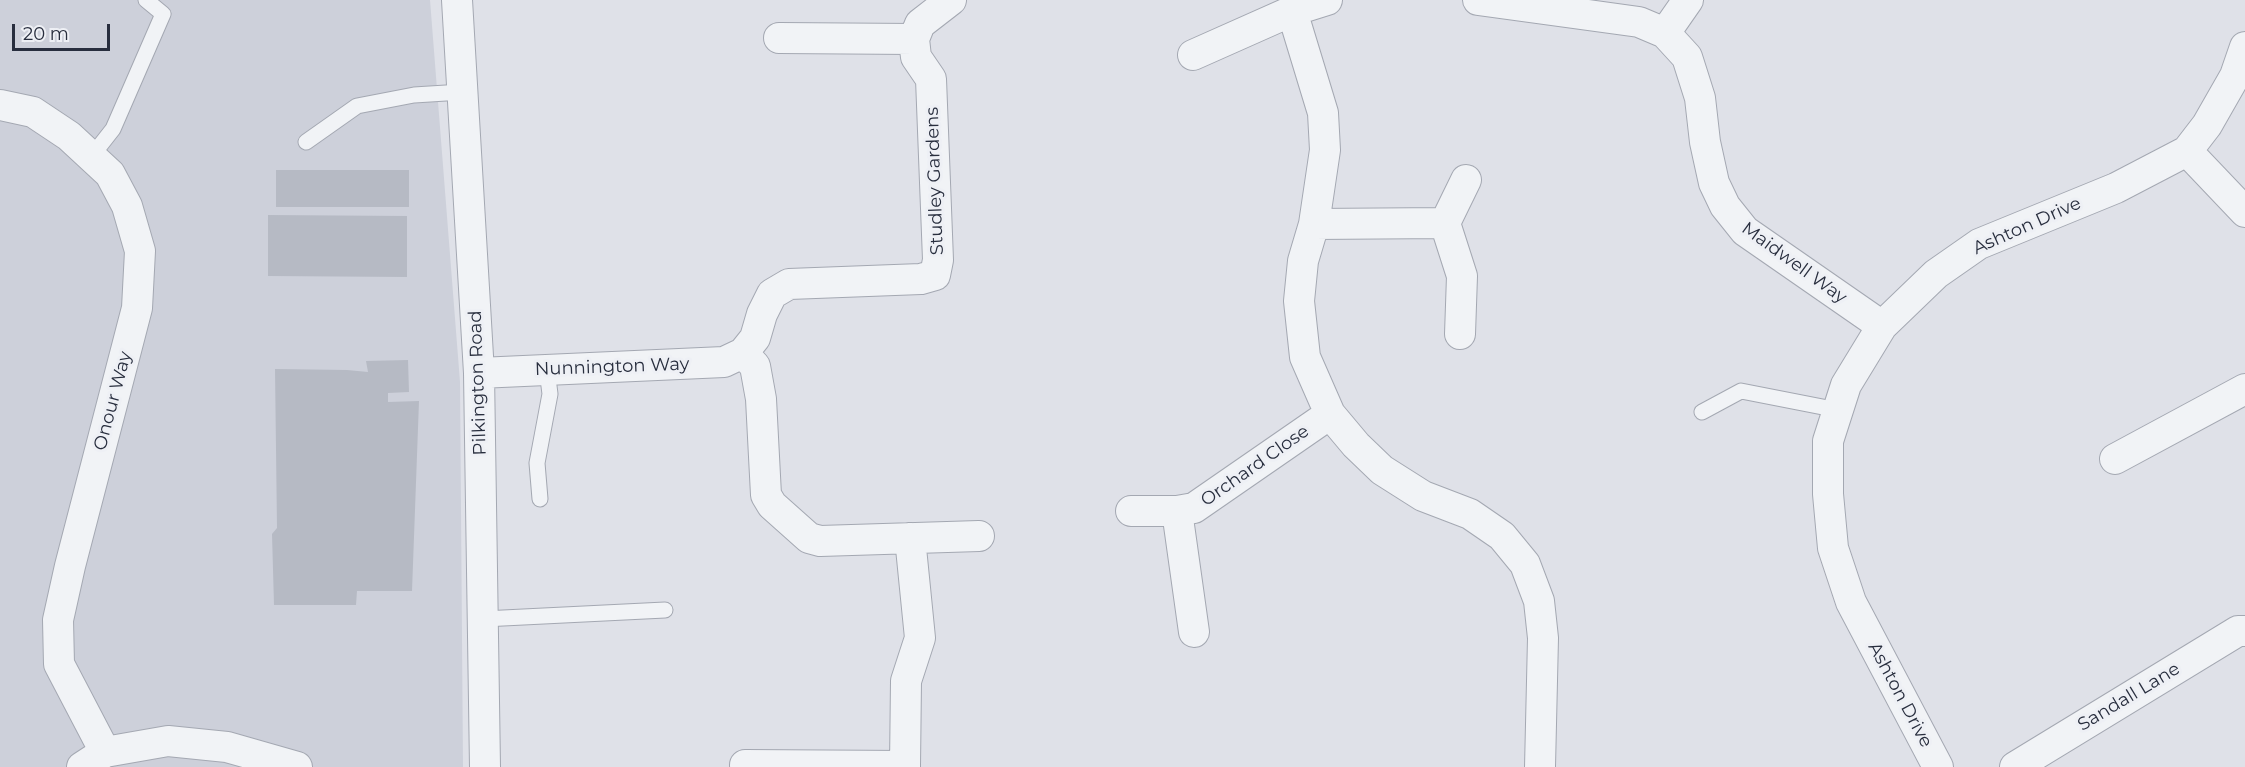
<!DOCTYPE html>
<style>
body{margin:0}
#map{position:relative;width:2245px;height:767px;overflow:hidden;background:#dfe1e8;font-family:Montserrat,sans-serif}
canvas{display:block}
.scale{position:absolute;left:12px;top:24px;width:98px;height:27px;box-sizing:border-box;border:3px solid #282e3e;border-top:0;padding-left:8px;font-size:18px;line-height:21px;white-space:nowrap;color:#282e3e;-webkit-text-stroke:4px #eef0f5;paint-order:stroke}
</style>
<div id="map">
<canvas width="2245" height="767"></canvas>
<div class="scale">20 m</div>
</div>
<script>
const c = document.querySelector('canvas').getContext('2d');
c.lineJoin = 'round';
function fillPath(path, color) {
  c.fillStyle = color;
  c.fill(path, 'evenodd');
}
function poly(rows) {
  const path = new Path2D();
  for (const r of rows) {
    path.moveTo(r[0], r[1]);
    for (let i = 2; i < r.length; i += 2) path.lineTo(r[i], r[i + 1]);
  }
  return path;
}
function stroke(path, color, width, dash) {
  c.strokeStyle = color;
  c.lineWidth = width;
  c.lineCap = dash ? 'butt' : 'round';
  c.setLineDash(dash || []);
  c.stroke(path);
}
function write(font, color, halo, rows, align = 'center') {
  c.font = font + ' Montserrat,sans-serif';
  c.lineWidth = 6;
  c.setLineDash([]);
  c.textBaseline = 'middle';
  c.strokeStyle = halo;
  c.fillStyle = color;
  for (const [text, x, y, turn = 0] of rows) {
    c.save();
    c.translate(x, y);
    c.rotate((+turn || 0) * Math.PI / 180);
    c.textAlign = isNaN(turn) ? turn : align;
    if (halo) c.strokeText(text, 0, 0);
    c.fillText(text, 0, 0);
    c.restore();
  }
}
const built = poly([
 [0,0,430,0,460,382,463,767,0,767]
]);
const building = poly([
 [276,170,409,170,409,207,276,207],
 [268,215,407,216,407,277,268,276],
 [408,360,409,392,388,393,388,402,419,401,412,591,357,591,356,605,274,605,272,534,277,528,275,369,347,370,368,372,366,361]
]);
const service = poly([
 [306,142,357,106,414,95,462,92],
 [91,157,113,129,163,14,146,0],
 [1702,412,1741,391,1838,410],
 [540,499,537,463,550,394,547,370],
 [483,619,665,610]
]);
const minor = poly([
 [457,0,479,373,485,767],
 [1478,0,1639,22,1665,33,1687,57,1700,98,1705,142,1714,183,1725,206,1745,231,1882,326],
 [1292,11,1323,113,1325,150,1314,224,1303,261,1299,301,1305,357,1330,414,1356,445,1382,470,1423,496,1470,514,1502,536,1525,564,1539,601,1543,638,1540,767],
 [1665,33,1688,0],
 [779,38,914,39,920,24,951,0],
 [1193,55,1292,11,1327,0],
 [0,105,33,112,69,136,110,174,127,206,140,251,137,308,70,566,58,620,59,664,105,752],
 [2187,151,2245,212],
 [1314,224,1445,223],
 [1460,334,1462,276,1445,223,1466,180],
 [743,353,755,366,761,399,766,495,772,505,809,538,820,541,979,536],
 [479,373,724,362,743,353,755,338,762,314,772,294,789,284,921,279,935,275,938,260,931,79,916,57,914,39],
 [2115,459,2245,389],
 [1131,511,1177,511,1194,508,1330,414],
 [1177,511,1194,632],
 [745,765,905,766,906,681,920,638,910,538],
 [82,767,105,752,168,741,227,747,297,767],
 [1938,767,1851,602,1833,548,1828,494,1828,441,1846,385,1882,326,1936,274,1979,244,2116,188,2187,151,2207,125,2235,76,2245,47],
 [2015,767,2238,631,2245,631]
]);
const streetNames = [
 ["Studley Gardens",935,181,-92],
 ["Ashton Drive",2027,226,-24],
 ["Maidwell Way",1794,263,36],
 ["Nunnington Way",612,367,-2],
 ["Pilkington Road",478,383,-92],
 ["Onour Way",113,401,-75],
 ["Orchard Close",1255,466,-35],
 ["Ashton Drive",1900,695,62],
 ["Sandall Lane",2129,697,-31]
];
fillPath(built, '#cdd0da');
fillPath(building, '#b6bac4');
stroke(service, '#a4a8b2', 17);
stroke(minor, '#a4a8b2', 32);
stroke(service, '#f1f3f6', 15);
stroke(minor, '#f1f3f6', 30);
write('18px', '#282e3e', '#eef0f5', streetNames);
</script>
